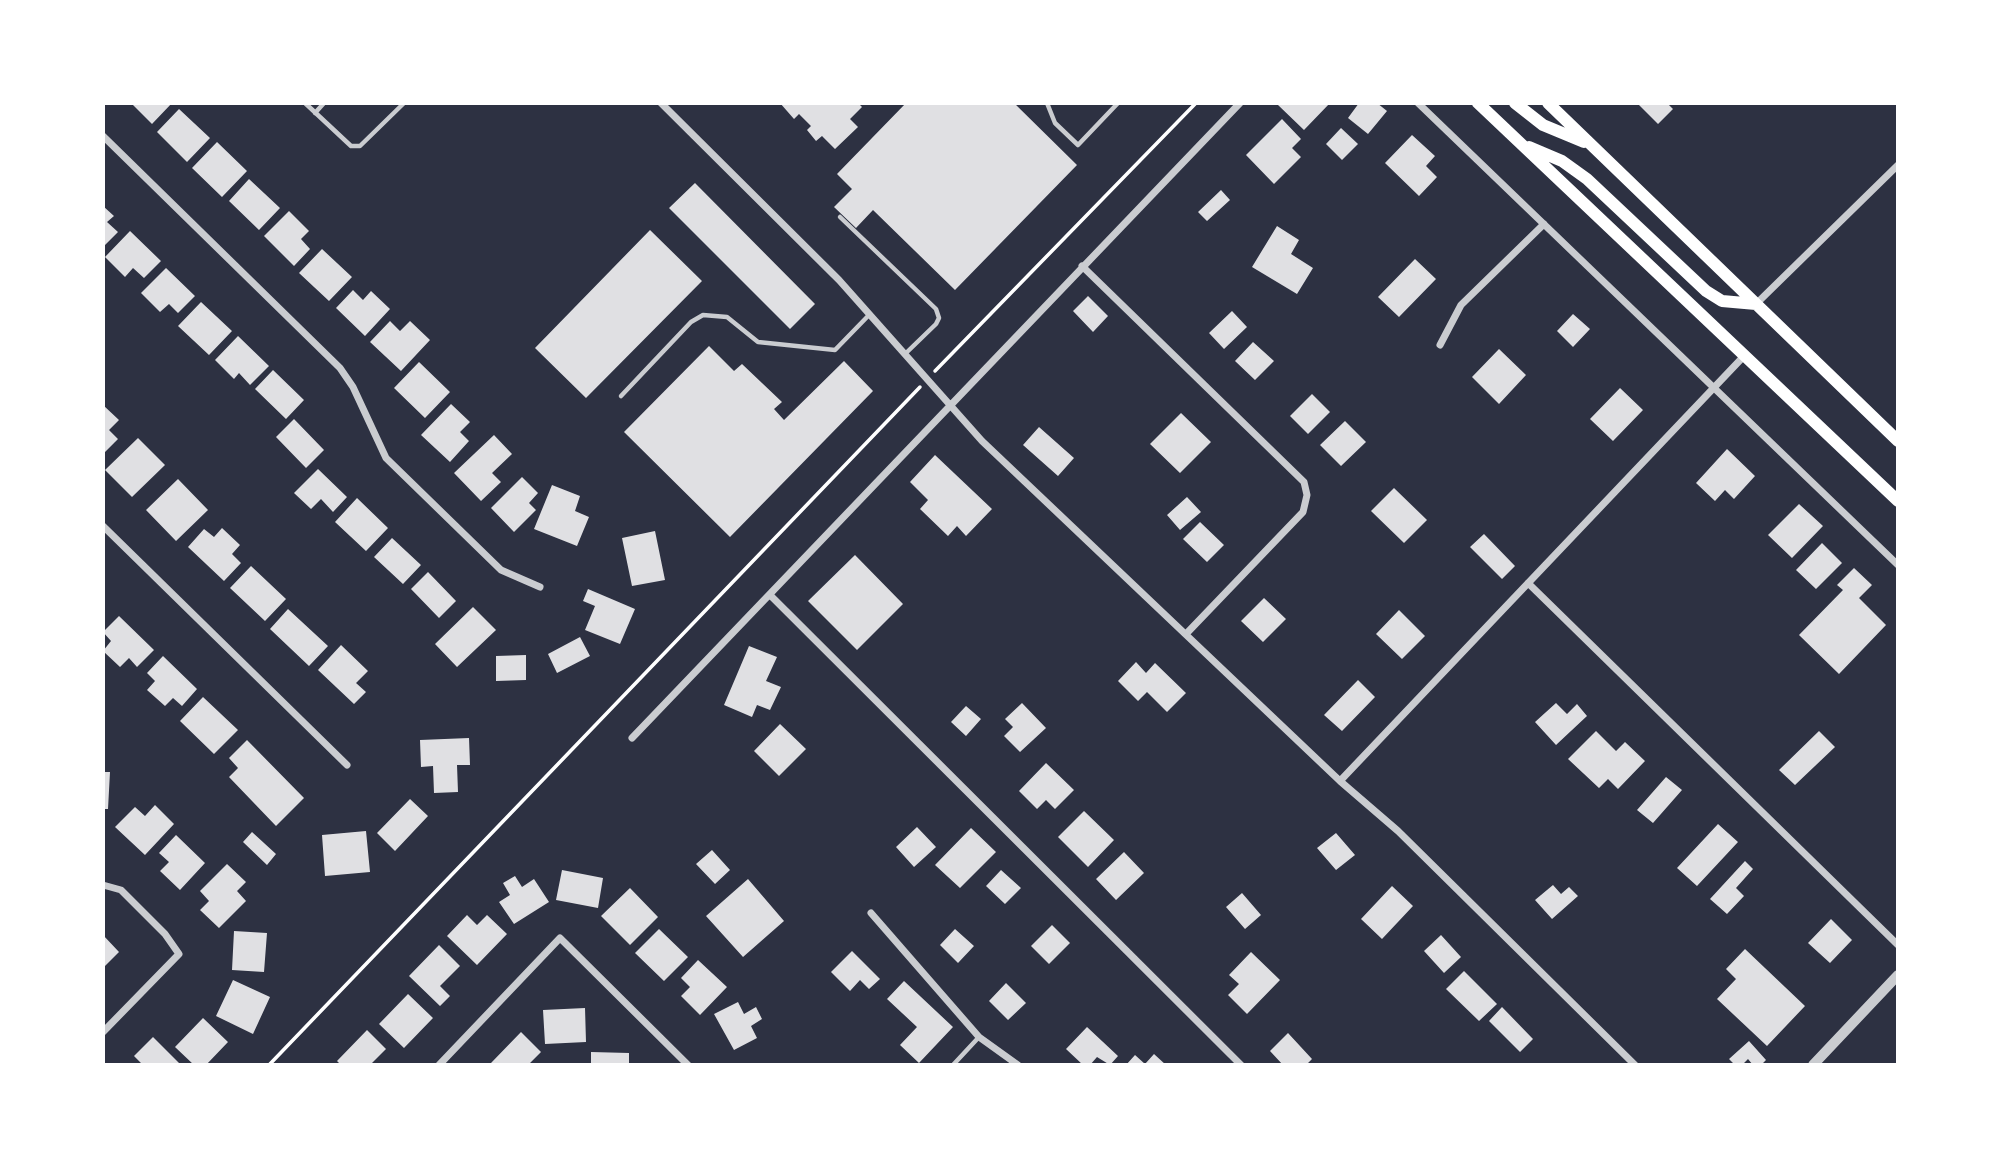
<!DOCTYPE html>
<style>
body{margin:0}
#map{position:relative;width:2001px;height:1168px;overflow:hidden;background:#2d3142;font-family:"Open Sans",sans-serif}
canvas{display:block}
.frame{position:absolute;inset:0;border:105px solid #fff;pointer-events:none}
</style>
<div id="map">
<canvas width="2001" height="1168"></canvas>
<div class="frame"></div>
</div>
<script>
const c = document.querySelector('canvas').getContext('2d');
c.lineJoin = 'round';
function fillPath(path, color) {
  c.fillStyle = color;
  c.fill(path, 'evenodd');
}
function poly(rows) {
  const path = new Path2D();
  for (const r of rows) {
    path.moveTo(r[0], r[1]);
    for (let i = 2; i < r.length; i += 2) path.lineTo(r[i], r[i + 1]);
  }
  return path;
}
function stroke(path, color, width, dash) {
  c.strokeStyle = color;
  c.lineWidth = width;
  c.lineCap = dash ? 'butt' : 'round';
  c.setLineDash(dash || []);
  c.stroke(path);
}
const building = poly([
 [131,103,172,103,152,124],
 [780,103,858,103,862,107,850,119,858,127,835,149,822,136,816,141,807,130,811,126,799,114,794,119],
 [906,103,1014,103,1077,165,955,290,873,210,856,228,834,207,852,189,837,174],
 [1280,103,1330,103,1304,130,1278,105],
 [1359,103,1377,103,1387,111,1368,134,1348,118],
 [1637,103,1667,103,1673,109,1658,124],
 [179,109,210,138,187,162,157,132],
 [1282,119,1301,139,1292,148,1301,157,1274,184,1246,155],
 [1341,128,1358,144,1342,160,1326,144],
 [1412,135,1435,156,1426,166,1437,177,1419,196,1385,163],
 [217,142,247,171,222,197,192,168],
 [249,179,280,208,259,230,229,201],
 [695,183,815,304,790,329,669,208],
 [1221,190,1230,200,1207,221,1198,212],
 [103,206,114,216,107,222,118,232,103,247],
 [289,211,309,231,301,239,310,249,294,266,264,236],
 [1277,226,1299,240,1291,254,1313,268,1297,294,1252,267],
 [650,230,702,281,586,398,535,348],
 [130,231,161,261,144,278,133,268,125,277,105,257],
 [322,249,352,277,329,301,299,273],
 [1415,259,1436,279,1399,317,1378,297],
 [166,268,195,296,178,313,169,304,160,312,141,293],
 [353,290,363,300,371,291,390,309,365,336,336,308],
 [1088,296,1108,316,1093,332,1073,311],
 [201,302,232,331,209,355,178,326],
 [1232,311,1247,327,1224,349,1209,333],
 [1573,314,1590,329,1573,347,1557,331],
 [390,321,400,331,410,321,430,340,401,371,370,342],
 [238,336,269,366,250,385,239,373,234,379,215,360],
 [1253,342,1274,361,1255,380,1235,361],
 [709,346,734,371,742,364,782,402,774,409,784,420,844,361,873,391,730,537,624,432],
 [1499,349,1526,375,1499,404,1472,377],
 [419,362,450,392,425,418,394,388],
 [273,370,304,400,286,419,255,389],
 [1620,388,1643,410,1613,441,1590,419],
 [1312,394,1330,412,1308,434,1290,416],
 [451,404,470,422,460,432,469,441,450,462,421,435],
 [103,405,119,420,109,430,118,439,103,454],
 [1181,413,1211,442,1180,473,1150,444],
 [294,419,324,450,306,468,276,437],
 [1345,421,1366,442,1341,466,1320,445],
 [1039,427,1074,458,1058,476,1023,445],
 [494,435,512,454,492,473,501,482,481,501,454,473],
 [138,438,165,465,132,497,105,470],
 [1727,449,1755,476,1734,499,1725,490,1715,501,1696,483],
 [935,455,992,509,966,536,957,526,948,536,920,509,928,500,910,482],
 [318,469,347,497,333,512,321,499,311,509,294,493],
 [522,477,538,493,529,503,536,510,514,532,491,508],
 [178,479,208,510,176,541,146,510],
 [552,485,580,496,575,511,589,517,577,546,534,529],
 [1394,488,1427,520,1404,543,1371,511],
 [1187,497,1201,512,1180,530,1167,515],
 [357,498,388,528,366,551,335,522],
 [1799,504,1823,526,1792,558,1768,535],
 [1200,522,1224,545,1207,562,1183,539],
 [222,528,240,545,232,554,241,563,224,581,188,547,204,529,214,537],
 [655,531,665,580,632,586,622,538],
 [1484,534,1515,566,1502,579,1470,547],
 [392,538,421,565,403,584,374,557],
 [1822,543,1842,563,1816,589,1796,570],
 [855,555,903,604,857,650,808,601],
 [251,566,286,599,265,621,230,588],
 [1854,568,1872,585,1859,598,1886,625,1839,674,1799,635,1843,590,1837,585],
 [428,572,456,601,439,618,411,589],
 [588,589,635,609,620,644,585,630,595,606,583,601],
 [1264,598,1286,619,1263,642,1241,621],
 [473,607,496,630,457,667,435,644],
 [288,609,328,646,309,666,270,629],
 [1399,610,1425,636,1402,659,1376,634],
 [119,616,154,650,137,667,129,658,120,667,103,651,111,641,103,632],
 [580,637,590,656,557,673,548,654],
 [341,645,368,671,356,683,366,692,354,704,318,670],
 [749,646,777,657,766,681,781,687,770,710,757,705,752,717,724,705],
 [526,655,526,680,496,681,496,656],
 [163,656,197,689,182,706,173,698,165,706,147,690,155,681,147,673],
 [1136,662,1146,673,1155,663,1186,693,1167,712,1147,692,1138,701,1118,681],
 [1358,680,1375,697,1342,731,1324,715],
 [203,697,238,730,214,754,180,721],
 [1022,703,1046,728,1020,752,1004,736,1013,727,1005,719],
 [1556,703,1567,714,1577,704,1587,716,1556,745,1535,722],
 [966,706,981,719,966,736,951,722],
 [780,724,806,749,779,776,754,751],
 [1596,731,1616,751,1625,742,1645,761,1618,789,1608,779,1599,788,1568,759],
 [1819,731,1835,747,1795,785,1779,770],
 [469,738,470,765,457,765,458,792,434,793,433,766,421,767,420,740],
 [247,740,304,798,276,826,229,777,238,768,229,758],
 [1046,763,1074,790,1055,809,1046,800,1037,809,1019,791],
 [103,772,110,772,108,809,103,809],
 [1666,777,1682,790,1653,823,1637,810],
 [410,799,428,816,395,851,377,833],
 [155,805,174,824,145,855,115,827,135,807,145,816],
 [1084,811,1114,840,1088,867,1058,837],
 [1718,824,1738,842,1697,886,1677,868],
 [917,827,936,847,914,867,896,847],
 [971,828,996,852,960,888,935,865],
 [366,831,370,872,325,876,322,835],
 [252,832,276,854,267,865,243,842],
 [1336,833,1355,855,1336,870,1317,848],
 [176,835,205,863,180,890,160,871,169,862,159,853],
 [712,850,730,870,715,884,696,864],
 [1124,852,1144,873,1116,900,1096,879],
 [1745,861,1753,869,1736,888,1744,896,1727,914,1710,899],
 [227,864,246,882,237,891,246,901,219,928,200,910,209,901,200,891],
 [562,870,603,878,598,908,556,900],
 [1001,870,1021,888,1005,904,986,886],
 [515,876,522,887,534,879,549,902,514,924,499,902,510,895,503,883],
 [748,879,784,921,743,957,706,916],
 [1553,885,1561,894,1569,887,1578,896,1552,919,1535,900],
 [1392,886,1413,906,1382,939,1361,919],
 [630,888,658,917,630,945,601,916],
 [1242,893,1261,915,1245,929,1226,907],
 [467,915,477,925,487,915,507,934,477,965,447,936],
 [1831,919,1852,940,1830,963,1808,943],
 [1052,925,1070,943,1049,964,1031,946],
 [659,929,688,957,664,981,635,953],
 [955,929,974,946,958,963,940,945],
 [234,931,267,933,264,972,232,970],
 [103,935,119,952,103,968],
 [1441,935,1461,957,1444,973,1424,951],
 [439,945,460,966,440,986,450,996,440,1006,409,976],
 [1745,949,1805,1006,1767,1046,1717,999,1736,979,1726,969],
 [852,951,880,979,869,989,860,980,850,991,831,972],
 [1251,952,1280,980,1247,1014,1228,995,1239,984,1229,975],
 [698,960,727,987,700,1015,681,996,690,987,681,978],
 [1464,971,1497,1004,1479,1021,1446,989],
 [233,980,270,997,253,1034,216,1016],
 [904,981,953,1027,919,1063,900,1045,917,1027,887,999],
 [1006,983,1026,1003,1008,1020,989,1001],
 [408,994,433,1018,404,1048,379,1024],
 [738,1002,744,1014,756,1007,762,1019,751,1026,757,1038,734,1050,714,1014],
 [1502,1007,1533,1039,1520,1052,1489,1021],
 [585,1008,586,1042,545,1044,543,1010],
 [203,1018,228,1042,206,1065,194,1065,175,1047],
 [1087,1027,1118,1056,1110,1065,1097,1057,1090,1065,1083,1065,1066,1049],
 [367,1030,386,1049,370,1065,341,1065,337,1061],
 [521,1032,541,1052,528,1065,493,1065,491,1063],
 [1288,1033,1312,1059,1306,1065,1283,1065,1270,1051],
 [153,1037,181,1065,143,1065,134,1056],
 [1749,1041,1766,1060,1761,1065,1753,1065,1748,1059,1742,1065,1735,1065,1729,1059],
 [591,1052,629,1053,629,1065,591,1065],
 [1154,1054,1166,1065,1126,1065,1135,1055,1145,1064]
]);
const path = poly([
 [935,371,1196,103],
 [269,1065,920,387]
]);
const service = poly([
 [305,103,351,146,360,146,404,103],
 [1047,103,1055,123,1078,145,1118,103],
 [315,113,324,103],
 [840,217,936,309,939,318,936,324,905,354],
 [621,396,691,322,703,315,727,317,758,342,835,350,869,315],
 [953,1065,979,1037]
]);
const minor = poly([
 [661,103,839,280,982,441,1340,781,1398,831,1635,1065],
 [1418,103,1898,565],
 [103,136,340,368,353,387,386,458,501,570,540,587],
 [1082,266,1304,482,1307,495,1303,512,1186,634],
 [1756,304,1898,165],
 [1440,345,1461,305,1544,224],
 [103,526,347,765],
 [1528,583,1898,945],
 [771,596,1241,1065],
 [632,738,1240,103],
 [1340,781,1744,356],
 [103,885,121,890,165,934,179,954,103,1032],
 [871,913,979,1037,1018,1065],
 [439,1065,560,938,688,1065]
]);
const tertiary = poly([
 [1813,1065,1898,975]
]);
const primary = poly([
 [1478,103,1898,501],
 [1515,103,1543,125,1584,142],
 [1548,103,1898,441],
 [1529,147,1562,161,1587,179,1706,291,1722,301,1756,304]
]);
fillPath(building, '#e0e0e3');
stroke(path, '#fff', 3.5);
stroke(service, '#caccd0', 4.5);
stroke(minor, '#caccd0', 7);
stroke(tertiary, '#caccd0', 10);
stroke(primary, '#fff', 12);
</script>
